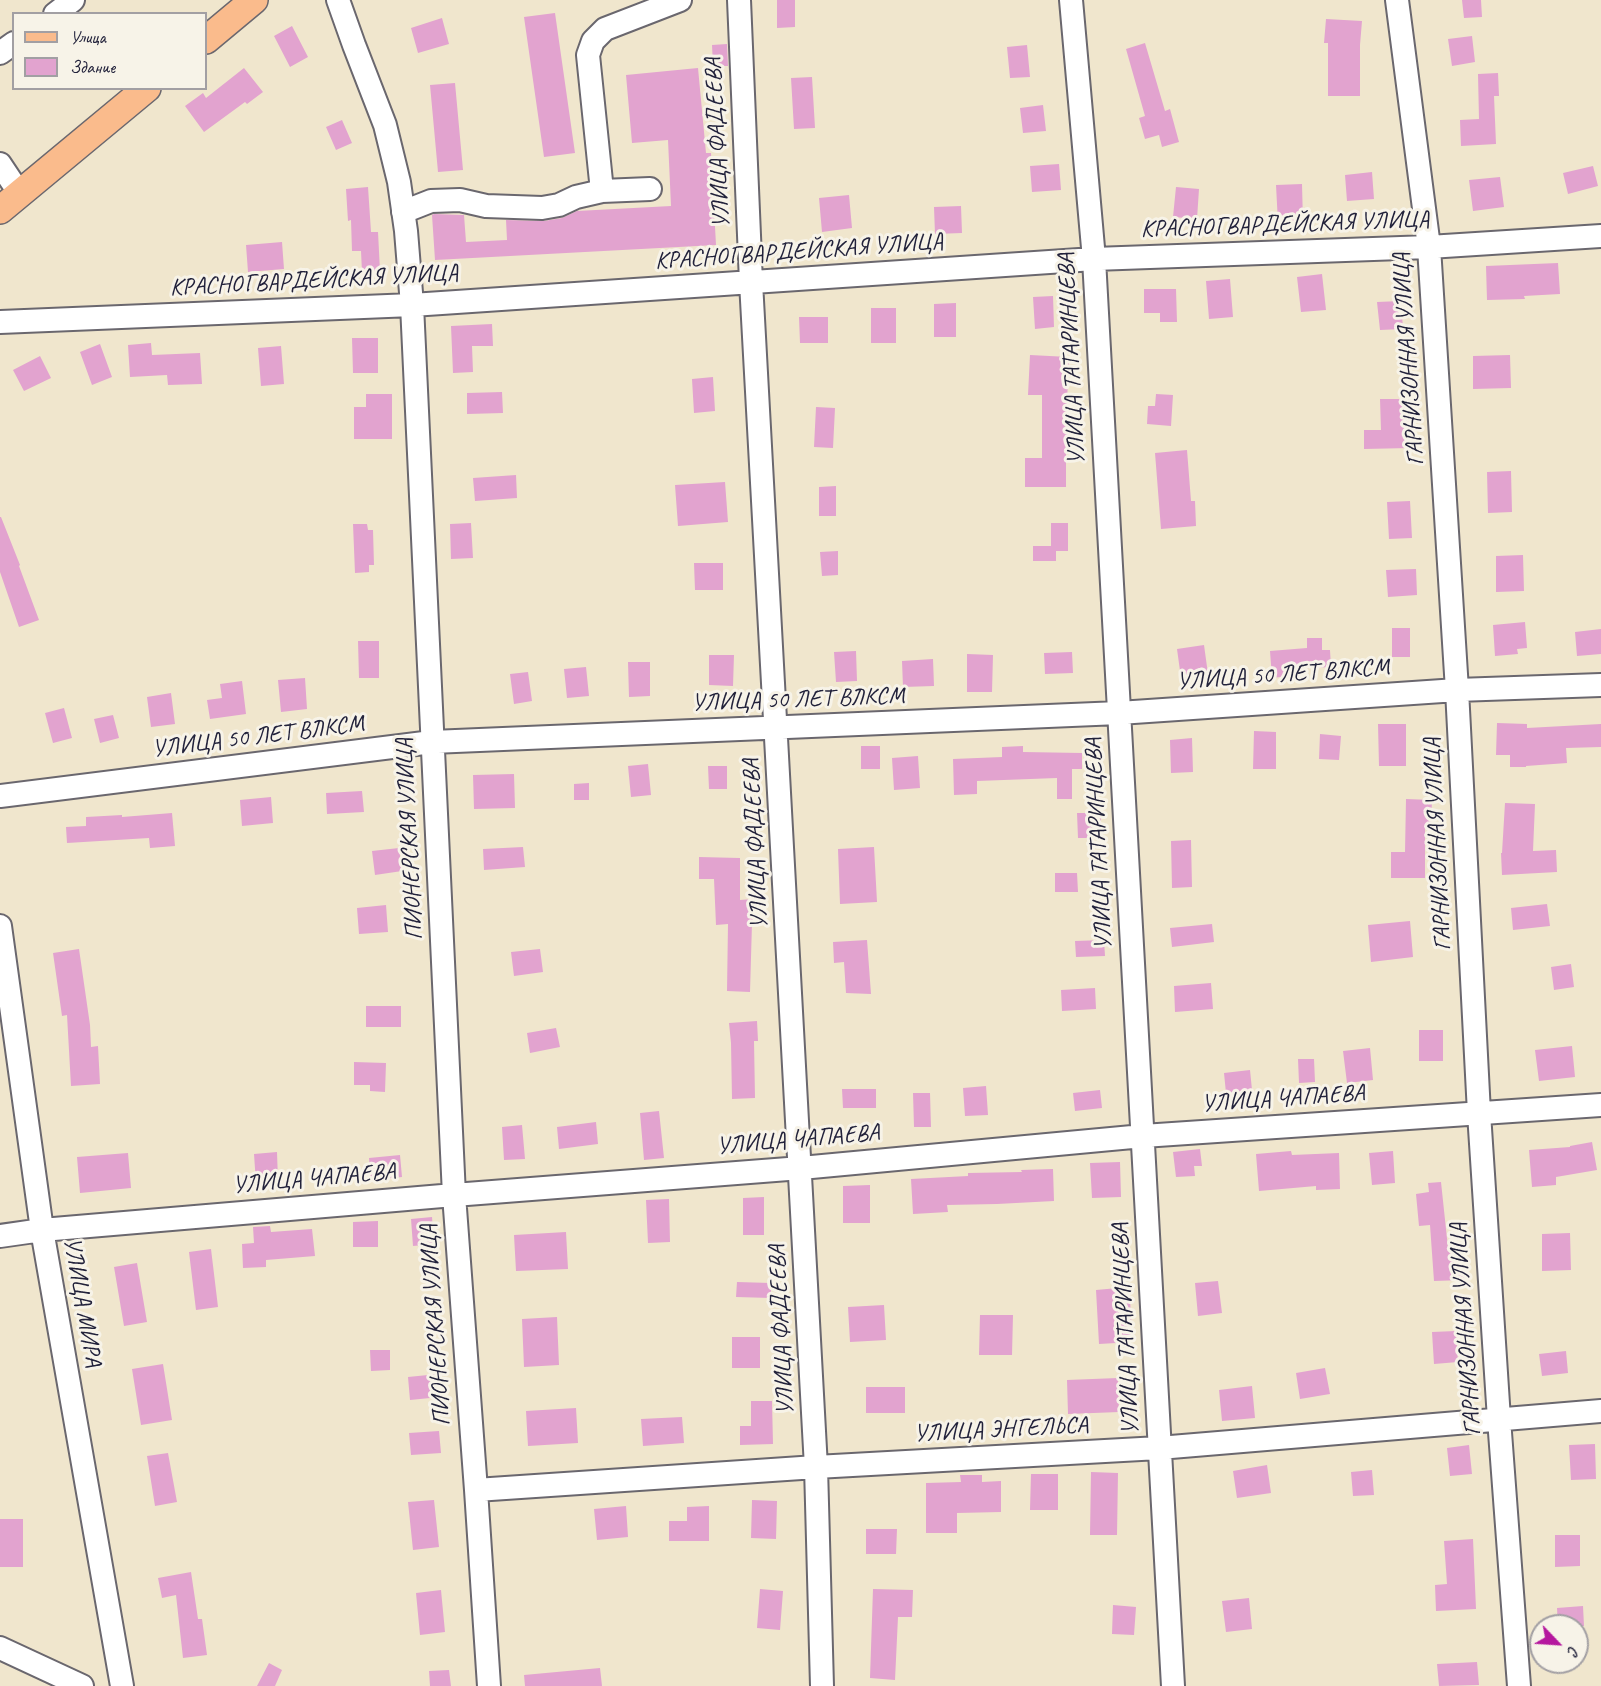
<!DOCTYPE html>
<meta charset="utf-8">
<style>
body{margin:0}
#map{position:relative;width:1601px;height:1686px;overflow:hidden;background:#f0e6cd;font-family:Caveat,sans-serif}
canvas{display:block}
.legend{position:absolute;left:12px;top:12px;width:195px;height:78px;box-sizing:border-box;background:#f7f3e8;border:2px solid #a29fa3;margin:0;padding:8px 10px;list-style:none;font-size:18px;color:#22223b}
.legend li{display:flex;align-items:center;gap:12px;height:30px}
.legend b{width:30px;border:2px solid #a29fa3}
.north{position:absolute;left:1529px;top:1614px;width:60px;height:60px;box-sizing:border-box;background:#f7f3e8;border:2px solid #a29fa3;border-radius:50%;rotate:115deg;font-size:16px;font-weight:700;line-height:24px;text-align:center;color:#22223b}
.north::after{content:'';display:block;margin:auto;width:21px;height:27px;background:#b5179e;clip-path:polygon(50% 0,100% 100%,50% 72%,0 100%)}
</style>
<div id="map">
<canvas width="1601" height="1686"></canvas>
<ul class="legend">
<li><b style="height:8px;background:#fabb8c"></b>Улица</li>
<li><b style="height:16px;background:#e2a3cf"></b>Здание</li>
</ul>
<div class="north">С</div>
</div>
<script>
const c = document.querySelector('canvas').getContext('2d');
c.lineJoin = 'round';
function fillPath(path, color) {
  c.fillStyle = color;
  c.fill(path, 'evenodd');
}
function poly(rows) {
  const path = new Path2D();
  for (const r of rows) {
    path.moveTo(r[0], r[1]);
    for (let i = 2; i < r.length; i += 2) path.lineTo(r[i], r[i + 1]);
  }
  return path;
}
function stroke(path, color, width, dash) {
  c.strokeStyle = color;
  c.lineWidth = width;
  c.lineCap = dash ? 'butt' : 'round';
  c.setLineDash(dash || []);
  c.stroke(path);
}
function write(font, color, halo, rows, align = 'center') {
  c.font = font + ' Caveat,sans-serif';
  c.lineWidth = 6;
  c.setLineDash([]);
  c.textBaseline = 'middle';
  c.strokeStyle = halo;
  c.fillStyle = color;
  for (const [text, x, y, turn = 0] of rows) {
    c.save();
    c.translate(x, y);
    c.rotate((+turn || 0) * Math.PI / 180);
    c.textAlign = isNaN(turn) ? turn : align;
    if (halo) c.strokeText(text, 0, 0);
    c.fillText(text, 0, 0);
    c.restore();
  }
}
const building = poly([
 [777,0,795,0,795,27,777,28],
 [1462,0,1481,0,1482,17,1464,18],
 [555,13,575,153,544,157,524,17],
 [442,18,449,44,418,53,411,28],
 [1326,19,1362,21,1360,45,1360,96,1328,96,1328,43,1324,43],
 [292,26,308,57,290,67,274,36],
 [1472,36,1475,62,1452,66,1448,39],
 [1145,43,1165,111,1170,109,1179,142,1162,147,1159,135,1145,139,1139,118,1145,116,1126,49],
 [727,44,728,66,713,66,712,45],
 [1027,45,1030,77,1010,78,1007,47],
 [244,68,263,92,247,104,245,102,204,132,185,106,203,93,206,98],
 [698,68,706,153,711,153,716,245,435,260,432,215,434,214,464,215,466,242,507,240,506,220,544,221,562,218,577,211,671,206,668,140,632,143,626,75],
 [1498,73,1499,96,1494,96,1496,144,1461,146,1460,120,1479,119,1478,74],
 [812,77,815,128,794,129,791,78],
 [455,83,463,170,438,172,430,85],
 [1043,105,1046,131,1023,133,1020,108],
 [342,120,352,143,336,150,326,127],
 [1059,164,1061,190,1032,192,1030,166],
 [1593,166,1598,186,1568,194,1563,173],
 [1372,172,1374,199,1347,201,1345,175],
 [1500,177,1504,207,1473,211,1469,180],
 [1302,184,1303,222,1278,223,1276,185],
 [368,187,371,232,378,232,380,271,362,272,361,251,352,251,351,220,348,221,346,189],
 [1176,187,1199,189,1197,219,1173,217],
 [849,195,852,228,822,232,819,198],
 [961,206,962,233,935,234,934,207],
 [282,242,284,269,248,272,246,245],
 [1558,263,1560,294,1524,296,1525,299,1487,300,1486,266],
 [1322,274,1326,310,1301,312,1297,277],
 [1230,279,1233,317,1209,319,1206,281],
 [1144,289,1176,289,1177,322,1160,322,1160,313,1144,313],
 [1053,296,1054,327,1035,329,1033,297],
 [1401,301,1403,329,1380,330,1377,302],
 [956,303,956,337,934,337,934,304],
 [871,308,896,308,896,343,871,343],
 [799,317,828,317,828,343,800,343],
 [492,324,493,346,472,346,473,372,453,373,451,326],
 [352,338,378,338,378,373,353,373],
 [151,343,152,355,200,353,202,384,168,385,167,375,130,377,128,345],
 [100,344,112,377,92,385,80,352],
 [281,346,284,384,261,386,258,348],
 [1030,355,1069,357,1066,423,1073,423,1073,440,1066,440,1066,487,1025,487,1025,458,1042,458,1042,395,1028,395],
 [1510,355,1511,388,1473,389,1473,356],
 [40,356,51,378,24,391,13,370],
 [713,377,715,411,694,413,692,379],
 [502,392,503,413,467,414,467,393],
 [366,394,392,394,392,439,354,439,354,407,366,407],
 [1156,394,1173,395,1171,426,1147,424,1148,406,1155,406],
 [1380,399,1409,399,1410,448,1364,449,1364,430,1381,430],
 [816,407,835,408,833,448,814,447],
 [1187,450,1191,501,1195,501,1196,526,1161,529,1155,453],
 [1511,471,1512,512,1488,513,1487,472],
 [516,475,517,498,475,501,473,478],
 [725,482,728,522,678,526,675,485],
 [836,486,836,516,819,516,819,487],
 [1410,501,1412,538,1389,539,1387,502],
 [0,517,1,517,20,565,19,566,39,620,19,627,0,572],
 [471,523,473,558,451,559,450,524],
 [1051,523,1068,523,1068,551,1056,551,1056,561,1033,561,1033,546,1051,546],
 [353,524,367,524,368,530,373,530,374,565,369,565,369,572,355,573],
 [838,551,838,575,822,576,820,552],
 [1523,555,1524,591,1496,592,1496,556],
 [694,563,723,563,723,590,695,590],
 [1416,569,1417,595,1388,597,1386,570],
 [1525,622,1527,648,1517,649,1518,654,1495,656,1493,625],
 [1392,628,1410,628,1410,657,1392,657],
 [1601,629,1601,654,1577,656,1575,632],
 [1307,638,1322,638,1322,650,1330,650,1331,667,1288,669,1289,676,1272,678,1270,651,1307,648],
 [358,641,379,641,379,678,359,678],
 [1204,645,1208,674,1181,678,1177,649],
 [856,651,857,681,836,682,834,652],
 [1072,652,1073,673,1045,674,1044,653],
 [967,654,993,655,992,692,967,692],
 [709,655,734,655,733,686,709,685],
 [933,659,934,686,903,687,902,661],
 [628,662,650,662,650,696,629,697],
 [586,667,589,696,567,698,564,669],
 [528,672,532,701,514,704,510,674],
 [305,678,307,709,281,712,278,680],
 [242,681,246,714,210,719,207,700,222,698,220,684],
 [171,693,175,724,151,727,147,697],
 [64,708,72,738,53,743,45,713],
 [113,715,119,738,100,743,94,719],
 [1497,723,1527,724,1527,728,1601,724,1601,747,1566,748,1567,763,1526,766,1526,767,1510,767,1510,755,1496,755],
 [1378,724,1406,724,1406,766,1379,766],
 [1254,731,1276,732,1276,769,1253,769],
 [1320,734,1341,736,1339,760,1319,759],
 [1192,738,1193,772,1171,773,1170,740],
 [861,746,880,746,880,769,861,769],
 [1023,746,1023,752,1082,753,1082,769,1072,769,1072,799,1057,799,1057,778,977,781,977,794,954,795,953,759,1002,757,1002,747],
 [918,756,920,788,894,790,892,758],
 [648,764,651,795,631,797,628,766],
 [708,766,727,766,727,789,709,789],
 [514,774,515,808,474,809,473,775],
 [589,783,589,800,574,800,574,784],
 [362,791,364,812,327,814,326,793],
 [271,797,273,823,242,826,240,800],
 [1406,799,1432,800,1431,824,1425,824,1425,878,1391,878,1391,852,1405,852],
 [1505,803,1535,804,1533,851,1556,850,1557,872,1502,875,1501,853,1502,853],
 [172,813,175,846,150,848,149,838,67,843,66,827,86,826,86,817,122,815,122,817],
 [1077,813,1101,813,1101,838,1078,838],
 [1191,840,1192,887,1172,888,1171,841],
 [523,847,525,867,484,870,483,849],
 [874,847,877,902,840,904,838,849],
 [399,848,402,871,375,875,372,851],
 [699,857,740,858,740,900,753,899,754,923,752,923,750,992,727,991,728,924,716,925,714,879,699,879],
 [1055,873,1077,873,1078,892,1055,892],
 [1547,904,1550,926,1513,930,1511,908],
 [386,905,388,932,359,934,357,908],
 [1410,921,1413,957,1371,962,1368,925],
 [1212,924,1214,942,1172,947,1170,928],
 [867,940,871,994,846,993,844,962,834,963,833,942],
 [1104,940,1105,956,1076,957,1075,941],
 [79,949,90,1025,91,1047,98,1046,100,1084,71,1086,67,1015,62,1016,53,953],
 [540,949,543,972,514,976,511,952],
 [1571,964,1574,987,1554,990,1551,967],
 [1211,983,1213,1009,1175,1012,1174,986],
 [1095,988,1096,1009,1062,1011,1061,990],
 [366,1006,401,1006,401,1027,366,1027],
 [757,1021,758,1041,754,1041,755,1098,732,1099,731,1043,729,1023],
 [556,1028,560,1047,530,1053,527,1033],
 [1419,1030,1443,1030,1443,1061,1419,1061],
 [1572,1046,1575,1077,1539,1081,1535,1050],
 [1370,1048,1373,1080,1347,1083,1343,1051],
 [1298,1059,1314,1059,1315,1082,1299,1083],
 [354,1062,386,1063,385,1092,370,1091,370,1085,354,1085],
 [1250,1070,1252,1090,1226,1093,1224,1073],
 [986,1086,988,1115,965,1116,963,1088],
 [842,1089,876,1089,876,1108,843,1108],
 [1100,1090,1102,1108,1075,1111,1073,1093],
 [913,1093,930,1093,931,1127,914,1127],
 [659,1111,664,1158,644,1160,640,1113],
 [596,1122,598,1144,559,1149,557,1127],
 [522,1125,525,1159,504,1160,502,1127],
 [1592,1142,1597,1170,1556,1177,1556,1185,1532,1187,1529,1150,1570,1147,1570,1146],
 [1200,1149,1202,1166,1194,1166,1195,1176,1176,1177,1173,1152],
 [1291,1151,1292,1155,1339,1153,1340,1189,1316,1190,1316,1186,1259,1191,1256,1154],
 [1393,1151,1395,1183,1372,1185,1369,1153],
 [277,1152,278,1181,256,1183,254,1154],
 [128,1153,131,1188,80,1193,77,1157],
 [400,1155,402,1177,371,1180,369,1158],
 [1120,1162,1121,1197,1092,1198,1090,1163],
 [1053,1169,1054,1201,997,1204,947,1205,948,1212,913,1214,911,1179,968,1176,968,1173,1022,1172,1021,1170],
 [1441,1182,1448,1248,1462,1247,1464,1280,1434,1281,1430,1225,1419,1226,1416,1194,1429,1192,1428,1183],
 [870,1185,870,1223,843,1223,843,1186],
 [764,1197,764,1235,743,1235,743,1198],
 [669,1199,670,1242,648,1243,646,1200],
 [432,1217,434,1244,413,1246,411,1219],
 [378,1221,378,1247,353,1247,353,1222],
 [270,1226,271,1232,312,1229,315,1256,266,1260,266,1267,243,1268,242,1244,254,1243,253,1227],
 [566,1232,568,1269,516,1271,514,1235],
 [1570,1233,1571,1270,1542,1271,1542,1234],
 [211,1249,218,1307,196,1310,189,1252],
 [137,1263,147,1322,124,1326,114,1267],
 [1218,1281,1222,1313,1198,1316,1195,1283],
 [737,1282,771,1283,771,1298,736,1297],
 [1129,1287,1133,1342,1099,1344,1096,1290],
 [884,1305,886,1340,850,1342,848,1307],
 [980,1315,1013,1315,1012,1355,979,1355],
 [557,1317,559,1365,524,1367,522,1319],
 [1456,1331,1458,1362,1434,1364,1432,1332],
 [732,1337,760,1337,760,1368,732,1368],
 [370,1350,390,1350,390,1370,371,1371],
 [1566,1351,1568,1373,1542,1376,1539,1354],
 [163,1364,172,1420,141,1425,132,1369],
 [1325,1368,1330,1394,1300,1399,1296,1373],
 [438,1374,440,1397,410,1400,408,1377],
 [1118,1378,1119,1412,1068,1414,1067,1380],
 [1252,1386,1255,1418,1222,1421,1219,1390],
 [866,1387,905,1387,905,1413,866,1413],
 [751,1401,772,1401,773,1444,740,1445,740,1426,751,1426],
 [576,1408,578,1443,528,1446,526,1411],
 [682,1417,684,1443,643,1446,641,1419],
 [439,1431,441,1453,411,1455,409,1433],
 [1595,1444,1596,1479,1571,1480,1569,1445],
 [1469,1445,1472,1474,1450,1476,1447,1448],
 [168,1453,177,1502,155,1506,147,1456],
 [1267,1465,1271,1493,1237,1498,1233,1471],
 [1372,1470,1374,1495,1353,1496,1351,1472],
 [1091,1472,1118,1473,1117,1535,1090,1535],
 [1031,1474,1058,1474,1058,1510,1030,1510],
 [960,1475,982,1475,982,1482,1001,1481,1001,1512,957,1513,957,1533,926,1533,926,1483,961,1482],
 [434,1500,439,1547,413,1550,408,1502],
 [752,1500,777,1501,776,1539,751,1538],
 [626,1506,628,1537,597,1540,594,1509],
 [709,1506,709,1541,669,1541,669,1521,687,1521,687,1507],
 [0,1519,23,1519,23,1567,0,1567],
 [866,1529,897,1529,896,1554,866,1554],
 [1555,1535,1580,1535,1580,1566,1555,1567],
 [1473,1539,1476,1609,1436,1611,1435,1585,1447,1584,1444,1541],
 [191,1572,198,1619,202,1619,207,1655,183,1658,176,1595,162,1598,158,1578],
 [760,1589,783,1591,780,1630,757,1628],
 [873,1589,913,1590,912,1617,898,1617,895,1680,870,1678],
 [441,1590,445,1632,420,1635,416,1593],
 [1249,1598,1252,1629,1226,1632,1222,1601],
 [1113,1605,1136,1607,1134,1635,1112,1634],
 [1583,1606,1584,1626,1558,1626,1557,1608],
 [1477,1662,1479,1685,1439,1686,1437,1664],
 [269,1663,282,1670,275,1686,257,1686],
 [600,1668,602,1686,525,1686,524,1675],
 [449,1670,451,1686,430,1686,429,1671]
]);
const minor = poly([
 [338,0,354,45,385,125,399,182,406,231,412,305,454,1195,476,1490,489,1686],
 [739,0,751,282,816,1467,822,1686],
 [1071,0,1094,259,1173,1686],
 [1397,0,1429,247,1457,690,1479,1113,1499,1419,1519,1686],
 [55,14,73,0],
 [0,53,14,43],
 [0,164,20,194],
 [602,191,588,55,593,41,605,29,680,0],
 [403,212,431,201,460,200,486,206,542,208,559,205,576,197,602,191,650,189],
 [0,322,412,305,1094,259,1429,247,1601,236],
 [0,796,432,742,1119,713,1457,690,1601,685],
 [0,926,42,1230,122,1686],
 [0,1236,42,1230,454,1195,801,1168,1143,1136,1601,1105],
 [476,1490,816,1467,1159,1448,1601,1411],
 [0,1648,82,1686]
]);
const major = poly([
 [206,40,254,0],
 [0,210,147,88]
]);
const streetNames = [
 ["УЛИЦА ФАДЕЕВА",718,143,-93],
 ["КРАСНОГВАРДЕЙСКАЯ УЛИЦА",1285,225,-2],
 ["КРАСНОГВАРДЕЙСКАЯ УЛИЦА",799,252,-4],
 ["КРАСНОГВАРДЕЙСКАЯ УЛИЦА",314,281,-3],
 ["УЛИЦА ТАТАРИНЦЕВА",1072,359,-93],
 ["ГАРНИЗОННАЯ УЛИЦА",1409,359,-94],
 ["УЛИЦА 50 ЛЕТ ВЛКСМ",1283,675,-4],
 ["УЛИЦА 50 ЛЕТ ВЛКСМ",798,700,-2],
 ["УЛИЦА 50 ЛЕТ ВЛКСМ",258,737,-7],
 ["ПИОНЕРСКАЯ УЛИЦА",410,839,-93],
 ["УЛИЦА ФАДЕЕВА",756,844,-93],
 ["УЛИЦА ТАТАРИНЦЕВА",1099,844,-93],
 ["ГАРНИЗОННАЯ УЛИЦА",1438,844,-93],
 ["УЛИЦА ЧАПАЕВА",1283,1099,-4],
 ["УЛИЦА ЧАПАЕВА",798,1140,-5],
 ["УЛИЦА ЧАПАЕВА",314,1179,-5],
 ["УЛИЦА МИРА",82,1302,80],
 ["ПИОНЕРСКАЯ УЛИЦА",436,1325,-94],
 ["УЛИЦА ТАТАРИНЦЕВА",1126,1329,-93],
 ["ГАРНИЗОННАЯ УЛИЦА",1466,1329,-94],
 ["УЛИЦА ФАДЕЕВА",782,1330,-93],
 ["УЛИЦА ЭНГЕЛЬСА",1001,1430,-3]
];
fillPath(building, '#e2a3cf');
stroke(minor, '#6a676e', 26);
stroke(major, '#6a676e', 30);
stroke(minor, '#fff', 22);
stroke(major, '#fabb8c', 27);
write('24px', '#22223b', '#f7f3e8', streetNames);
</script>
